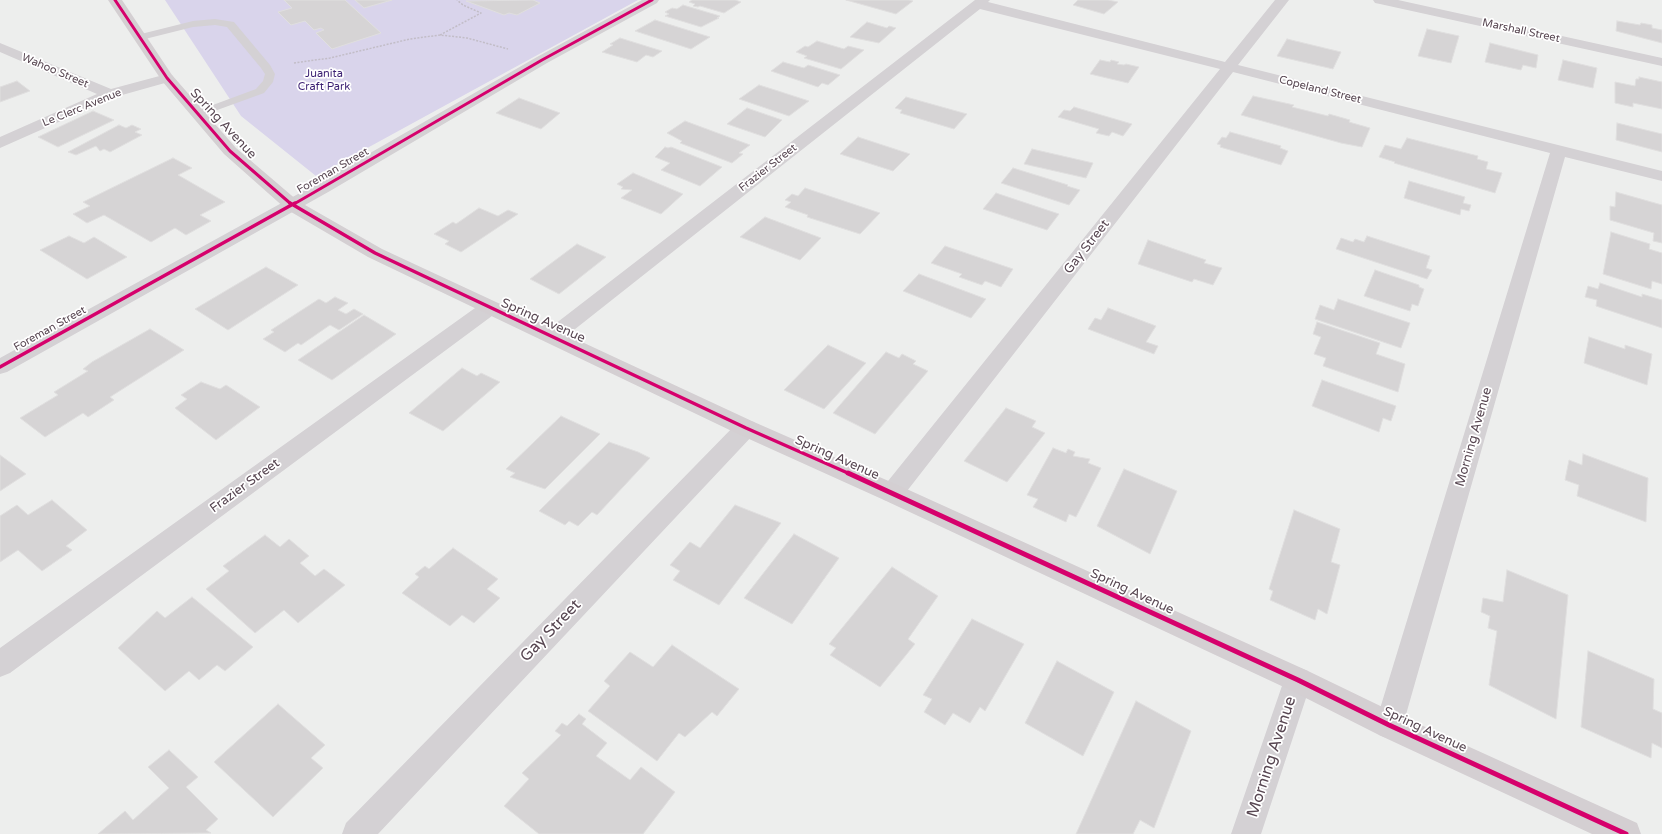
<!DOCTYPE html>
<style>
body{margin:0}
canvas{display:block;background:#edeeed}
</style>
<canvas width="1662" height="834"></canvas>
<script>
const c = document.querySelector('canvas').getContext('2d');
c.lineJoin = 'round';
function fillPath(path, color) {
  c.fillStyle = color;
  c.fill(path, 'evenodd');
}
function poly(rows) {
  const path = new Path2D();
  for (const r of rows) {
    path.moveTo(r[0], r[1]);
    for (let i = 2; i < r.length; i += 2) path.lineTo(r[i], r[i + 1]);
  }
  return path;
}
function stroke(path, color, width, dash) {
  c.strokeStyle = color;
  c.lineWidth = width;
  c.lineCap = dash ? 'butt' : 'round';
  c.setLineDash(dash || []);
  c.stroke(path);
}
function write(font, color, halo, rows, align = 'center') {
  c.font = font + ' "Varela Round",sans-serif';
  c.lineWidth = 3.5;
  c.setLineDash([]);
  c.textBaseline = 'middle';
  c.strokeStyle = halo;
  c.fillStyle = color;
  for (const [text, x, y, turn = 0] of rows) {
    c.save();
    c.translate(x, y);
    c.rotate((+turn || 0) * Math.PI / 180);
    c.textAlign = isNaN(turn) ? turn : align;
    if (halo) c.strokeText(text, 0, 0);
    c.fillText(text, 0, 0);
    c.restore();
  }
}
const green = poly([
 [165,0,638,0,316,176,241,116]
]);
const building = poly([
 [284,0,345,0,381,33,332,49,316,33,324,30,321,28,314,30,305,21,291,25,278,12,292,8,284,0],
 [355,0,392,0,364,8,355,0],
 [533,0,540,3,517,15,509,13,504,15,466,1,533,0],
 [692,0,735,0,741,2,724,13,700,6,698,7,693,6,695,4,689,2,692,0],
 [846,0,909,0,913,1,896,14,846,0],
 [1078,0,1108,0,1118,2,1104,14,1073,5,1078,0],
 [683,5,720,16,717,18,719,18,701,27,665,16,669,14,665,12,672,8,677,9,683,5],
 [655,20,710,37,691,49,635,31,655,20],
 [1617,21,1640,25,1641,23,1652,25,1652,28,1662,30,1662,43,1616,31,1617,21],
 [867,22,887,28,889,26,896,28,879,43,850,37,867,22],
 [1427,29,1459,36,1451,63,1418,56,1427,29],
 [620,38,662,51,653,57,646,55,637,62,602,52,613,45,610,44,620,38],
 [1287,39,1341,52,1333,69,1277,56,1287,39],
 [817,41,844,49,848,46,864,50,841,69,804,58,807,56,796,52,805,46,808,47,817,41],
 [1490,43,1538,55,1536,68,1523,65,1521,70,1485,62,1490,43],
 [1100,60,1110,62,1111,60,1119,62,1117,64,1124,65,1126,64,1139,67,1128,83,1090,74,1100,60],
 [1563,60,1597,68,1593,88,1558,80,1563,60],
 [783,62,804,68,808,65,840,75,828,85,822,83,818,87,771,71,783,62],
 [1639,77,1662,82,1662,109,1633,103,1633,107,1615,103,1615,82,1635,86,1636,79,1639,79,1639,77],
 [17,81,30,91,0,102,0,87,17,81],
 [759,85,775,90,809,101,789,116,739,99,759,85],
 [1253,96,1294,105,1292,107,1328,116,1329,114,1350,120,1349,122,1370,128,1362,147,1341,143,1241,115,1253,96],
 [906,97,967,114,954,129,900,113,902,110,895,108,906,97],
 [519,98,560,113,541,129,496,113,519,98],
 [1074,107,1132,124,1123,136,1112,132,1109,136,1096,133,1099,129,1058,117,1064,110,1070,111,1074,107],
 [747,108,782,120,765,137,727,124,747,108],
 [93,111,114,120,58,147,38,137,93,111],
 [685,121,750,145,739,153,743,154,732,163,680,143,682,141,667,133,685,121],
 [1617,123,1662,134,1662,152,1616,140,1617,123],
 [119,125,126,128,132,125,141,129,135,132,142,135,110,152,104,149,100,151,96,146,76,155,68,152,119,125],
 [1230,132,1281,146,1280,148,1288,151,1281,165,1220,147,1221,145,1217,144,1222,137,1226,138,1230,132],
 [858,137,910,154,893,171,840,154,858,137],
 [1407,138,1478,156,1477,159,1488,162,1486,169,1502,173,1495,193,1394,163,1395,162,1379,157,1385,145,1401,149,1407,138],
 [665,147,668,148,671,147,722,167,700,186,661,170,670,163,655,157,665,147],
 [1032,149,1093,163,1086,178,1024,164,1032,149],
 [173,158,192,168,178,175,225,202,200,215,211,221,186,235,175,228,151,242,104,215,87,223,73,214,90,206,83,202,173,158],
 [1013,168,1068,185,1067,186,1080,190,1069,205,1001,183,1013,168],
 [633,173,683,194,661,214,621,198,632,190,621,189,623,187,617,184,633,173],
 [1409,181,1465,197,1463,203,1471,205,1469,211,1461,209,1460,215,1404,198,1409,181],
 [805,188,880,213,860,234,807,217,808,215,785,207,791,202,785,200,792,194,798,196,805,188],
 [1616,192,1662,205,1662,243,1653,241,1654,233,1610,220,1610,206,1615,207,1616,192],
 [996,193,1059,214,1047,230,983,209,996,193],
 [479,208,498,216,508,210,518,214,461,252,445,244,449,241,434,234,453,222,456,224,479,208],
 [765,217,821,238,800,260,740,237,765,217],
 [1611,232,1650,244,1649,249,1662,253,1662,284,1652,281,1651,289,1603,274,1611,232],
 [69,236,84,243,94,237,127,257,87,279,40,250,69,236],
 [1367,236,1430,256,1426,268,1432,270,1427,279,1336,249,1341,238,1353,242,1355,239,1364,242,1367,236],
 [1148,240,1206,260,1204,263,1222,268,1213,285,1194,279,1192,282,1138,264,1148,240],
 [577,244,606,257,559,294,530,279,577,244],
 [945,246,1013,269,1001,287,985,281,982,285,959,277,962,274,931,263,945,246],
 [266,267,298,285,228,330,195,309,266,267],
 [1375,270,1419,285,1419,287,1424,289,1418,306,1412,304,1410,311,1364,296,1375,270],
 [919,274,986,299,971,318,903,291,919,274],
 [1600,283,1642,297,1642,294,1662,300,1662,328,1596,306,1597,300,1585,297,1588,286,1598,289,1600,283],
 [335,297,348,303,338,310,346,314,354,309,363,314,339,330,330,325,301,345,298,343,285,352,263,339,274,332,271,330,319,299,326,303,335,297],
 [1338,299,1410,323,1401,348,1315,319,1320,305,1334,310,1338,299],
 [1108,308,1156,326,1146,342,1158,346,1154,354,1088,329,1095,318,1101,320,1108,308],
 [364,315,396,334,332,380,298,360,364,315],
 [1317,322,1380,343,1376,354,1405,364,1398,392,1323,366,1326,358,1314,354,1321,337,1313,334,1317,322],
 [150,329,184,350,110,397,114,400,88,417,83,413,45,437,20,418,58,395,54,392,88,371,83,369,92,362,150,329],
 [1589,337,1625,349,1625,345,1652,354,1647,385,1584,363,1589,337],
 [828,345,866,363,824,409,784,390,828,345],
 [886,352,899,358,902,354,916,361,913,364,928,371,875,434,833,413,886,352],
 [462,368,477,376,481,373,500,382,443,431,409,413,462,368],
 [1322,380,1396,406,1391,421,1383,418,1379,432,1312,406,1322,380],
 [201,382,220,389,226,385,260,407,216,440,175,408,187,399,181,395,201,382],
 [1006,408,1036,421,1032,427,1045,433,1007,482,964,461,1006,408],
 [561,416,600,434,545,489,510,477,515,473,506,469,561,416],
 [609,442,638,452,650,458,597,515,592,512,578,526,569,521,565,525,539,511,609,442],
 [1053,448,1066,453,1068,449,1075,452,1073,456,1090,459,1088,463,1101,468,1076,517,1069,514,1066,522,1033,507,1038,499,1027,495,1053,448],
 [1583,454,1648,478,1646,522,1577,496,1579,485,1565,480,1569,460,1582,465,1583,454],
 [0,455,26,474,0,491,0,455],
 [1124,469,1177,491,1150,554,1097,526,1124,469],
 [52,500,87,530,66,546,72,550,42,571,18,550,0,562,0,516,17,505,28,515,52,500],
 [735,505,781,523,719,605,673,580,680,571,670,565,690,542,700,548,735,505],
 [1294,510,1340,529,1331,562,1340,565,1327,614,1318,609,1315,620,1270,600,1273,591,1269,589,1294,510],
 [794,534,839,558,792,624,744,598,794,534],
 [265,535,280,547,289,539,309,556,300,563,315,576,324,569,345,585,298,623,284,610,255,633,206,589,229,571,223,566,265,535],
 [453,548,498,579,487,589,500,598,474,623,462,615,450,626,402,593,419,577,415,574,425,566,429,569,453,548],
 [892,567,938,596,908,639,915,644,880,687,830,655,836,648,829,644,892,567],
 [1507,570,1568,595,1556,719,1489,685,1497,631,1488,628,1490,616,1481,612,1483,598,1503,602,1507,570],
 [192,597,253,647,225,671,217,665,199,680,189,671,165,691,118,648,157,611,165,618,192,597],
 [972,619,1024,644,985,711,980,707,970,723,953,713,945,725,924,712,932,699,923,695,972,619],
 [672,645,739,689,717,716,712,712,685,737,679,733,657,761,588,711,610,686,604,681,630,652,653,667,672,645],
 [1588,651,1654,679,1653,709,1662,713,1662,748,1652,743,1651,758,1581,727,1588,651],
 [1057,661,1114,692,1083,756,1025,723,1057,661],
 [1136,701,1191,731,1154,828,1140,820,1133,834,1076,834,1136,701],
 [278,704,325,745,311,758,323,768,273,817,214,762,278,704],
 [579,714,586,719,582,724,607,743,596,756,630,780,641,767,675,792,643,834,539,834,504,806,529,779,522,773,561,735,555,731,562,723,567,726,579,714],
 [169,750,198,777,186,787,218,819,206,830,211,833,98,834,125,811,133,820,169,788,148,767,169,750]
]);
const path = poly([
 [440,35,481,13,463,5,457,0],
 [294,63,330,58,410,39,440,35,467,38,508,49]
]);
const lane = poly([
 [215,19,234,22,270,65,275,74,273,82,264,93,198,117,194,116,192,114,194,112,256,89,263,81,265,74,261,68,227,27,215,25,193,27,141,40,136,37,137,35,193,21,215,19]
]);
const street = poly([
 [642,0,659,0,657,3,547,63,330,191,7,372,0,374,0,358,318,183,537,57,642,0],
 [975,0,990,0,988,2,1225,62,1275,0,1289,0,1238,65,1662,171,1662,181,1565,157,1403,725,1399,735,1389,739,1379,735,1375,725,1550,153,1233,72,900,500,892,502,884,500,880,493,884,486,1220,69,980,9,560,341,553,343,546,341,543,336,546,331,975,0],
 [1373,0,1398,0,1662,58,1662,66,1380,4,1375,3,1373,0],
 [0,43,111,89,167,74,172,75,174,78,172,81,115,97,0,148,0,137,97,94,0,52,0,43],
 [489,301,496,303,499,308,496,313,10,673,0,677,0,648,482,303,489,301],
 [746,420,754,422,757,428,754,434,378,834,342,834,346,823,738,422,746,420],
 [1298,667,1308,671,1312,680,1261,834,1231,834,1284,680,1288,671,1298,667]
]);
const secondary = poly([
 [108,0,122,0,172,75,236,148,298,201,382,249,754,422,900,486,1308,671,1399,715,1637,823,1641,834,1592,834,1379,735,1288,689,884,500,738,434,368,257,286,209,224,154,162,81,108,0]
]);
const cyclewayFar2 = poly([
 [115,0,167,78,230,151,291,204],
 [294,204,542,60,652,0]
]);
const cyclewayFar1 = poly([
 [290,203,375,253,746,428,850,474],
 [0,367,295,203]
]);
const cycleway = poly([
 [848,473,1298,680,1389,725,1626,834]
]);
const farStreetnames = [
 ["Marshall Street",1521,31,12],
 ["Wahoo Street",55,71,23],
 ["Copeland Street",1320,90,14],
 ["Le Clerc Avenue",82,108,-22],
 ["Frazier Street",768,168,-38],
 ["Foreman Street",333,171,-30],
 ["Foreman Street",50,329,-29]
];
const farParknames = [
 ["Juanita",324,74],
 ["Craft Park",324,87]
];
const streetNames = [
 ["Spring Avenue",223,124,47],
 ["Gay Street",1087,247,-52],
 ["Spring Avenue",543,321,24],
 ["Morning Avenue",1474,437,-74],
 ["Spring Avenue",837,458,24],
 ["Frazier Street",245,486,-36],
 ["Spring Avenue",1132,592,25],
 ["Spring Avenue",1425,730,25]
];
const nearStreetnames = [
 ["Gay Street",551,631,-46],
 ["Morning Avenue",1272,757,-72]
];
fillPath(green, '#d9d4eb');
fillPath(building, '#d6d4d5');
stroke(building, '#e0dfdf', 1);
stroke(path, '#c2bdc7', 1.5, [2, 1.5]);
fillPath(lane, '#d4d1d4');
fillPath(street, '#d4d1d4');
fillPath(secondary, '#d4cfd2');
stroke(cyclewayFar2, '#d6006c', 3);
stroke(cyclewayFar1, '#d6006c', 3.5);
stroke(cycleway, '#d6006c', 5);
write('11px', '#584752', '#fff', farStreetnames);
write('11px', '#3b1f72', '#fff', farParknames);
write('13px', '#584752', '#fff', streetNames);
write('16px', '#584752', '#fff', nearStreetnames);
</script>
